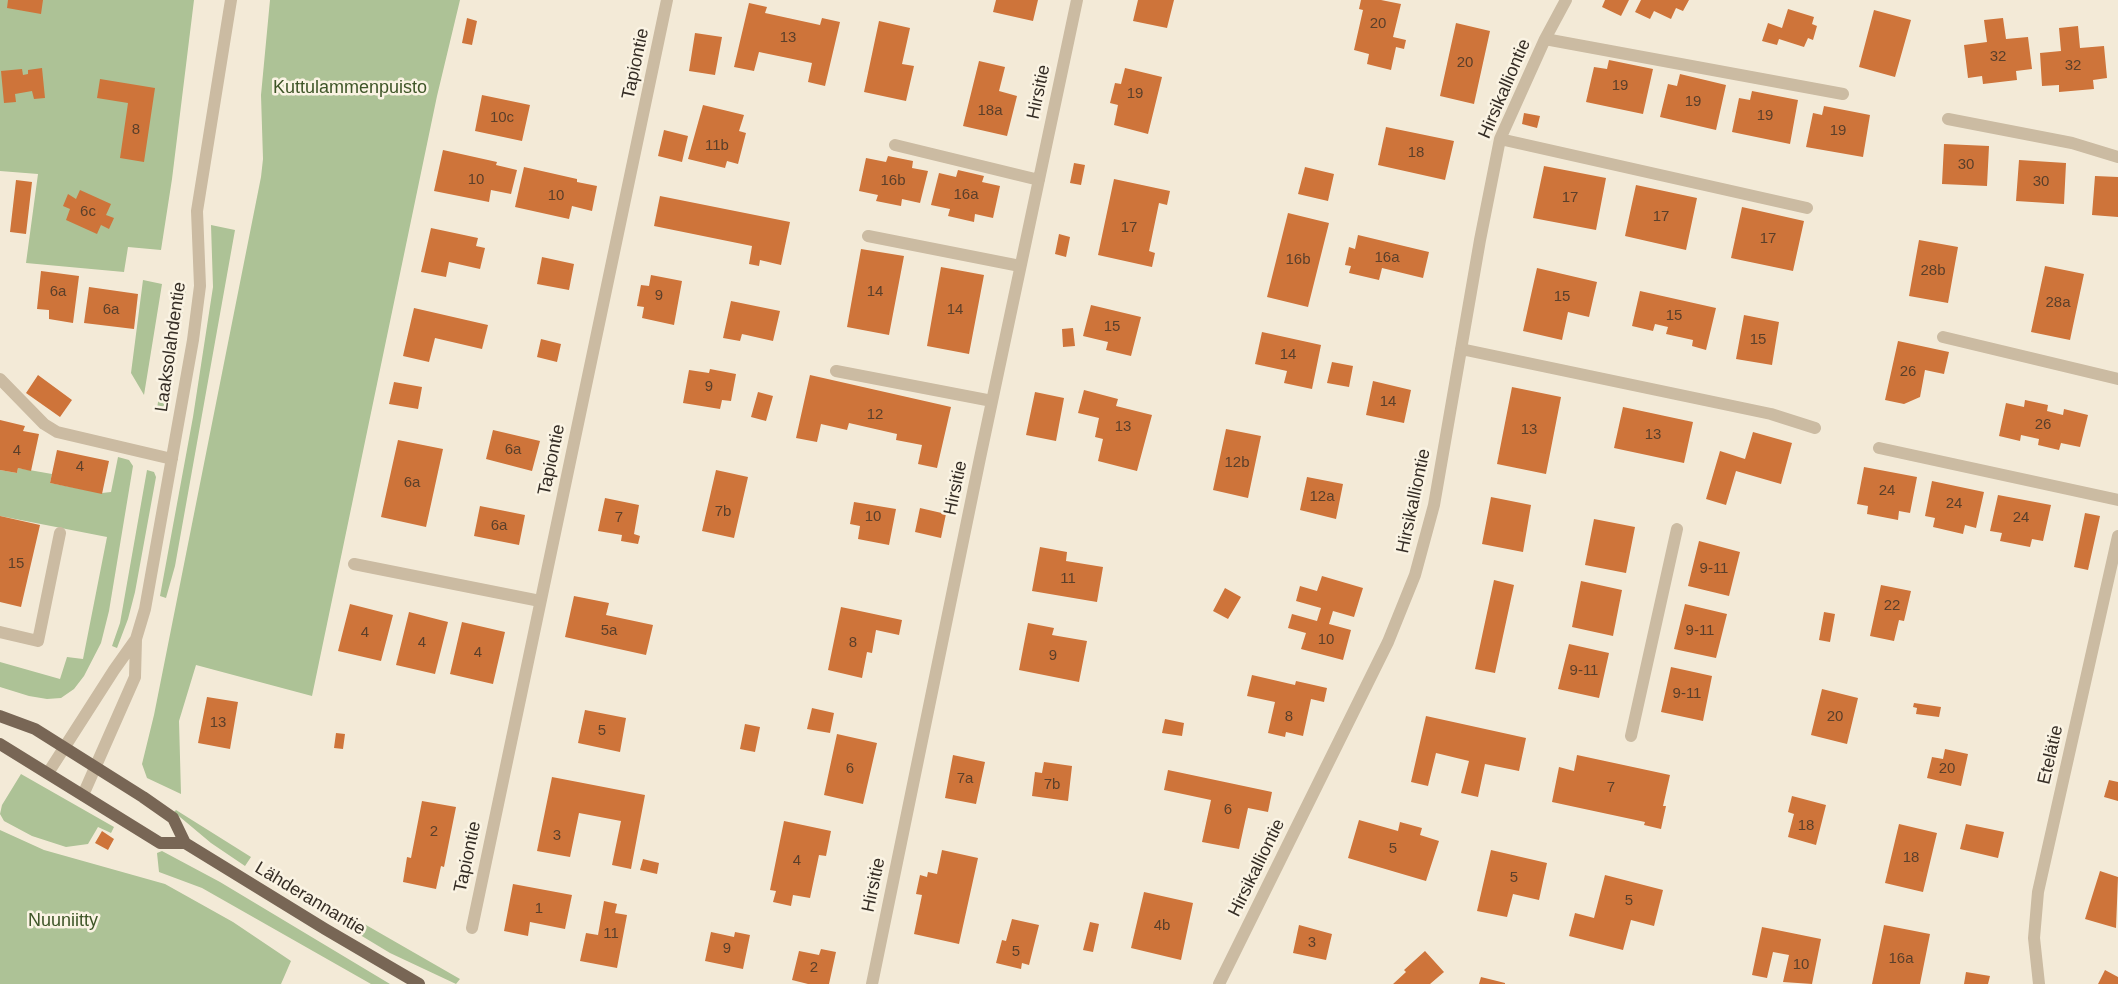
<!DOCTYPE html>
<meta charset="utf-8">
<style>
body{margin:0}
canvas{display:block;background:#f3ead7}
</style>
<canvas width="2118" height="984"></canvas>
<script>
const c = document.querySelector('canvas').getContext('2d');
c.lineJoin = 'round';
function fillPath(path, color) {
  c.fillStyle = color;
  c.fill(path, 'evenodd');
}
function poly(rows) {
  const path = new Path2D();
  for (const r of rows) {
    path.moveTo(r[0], r[1]);
    for (let i = 2; i < r.length; i += 2) path.lineTo(r[i], r[i + 1]);
  }
  return path;
}
function stroke(path, color, width, dash) {
  c.strokeStyle = color;
  c.lineWidth = width;
  c.lineCap = dash ? 'butt' : 'round';
  c.setLineDash(dash || []);
  c.stroke(path);
}
function write(font, color, halo, rows, align = 'center') {
  c.font = font + ' Helvetica,sans-serif';
  c.lineWidth = 5;
  c.setLineDash([]);
  c.textBaseline = 'middle';
  c.strokeStyle = halo;
  c.fillStyle = color;
  for (const [text, x, y, turn = 0] of rows) {
    c.save();
    c.translate(x, y);
    c.rotate((+turn || 0) * Math.PI / 180);
    c.textAlign = isNaN(turn) ? turn : align;
    if (halo) c.strokeText(text, 0, 0);
    c.fillText(text, 0, 0);
    c.restore();
  }
}
const green = poly([
 [0,0,194,0,172,179,161,250,128,247,124,272,26,263,38,174,0,171],
 [270,0,460,0,437,96,312,696,196,665,179,721,181,794,147,778,142,764,154,715,261,177,263,159,261,95],
 [211,225,235,230,175,566,166,598,160,596,193,417,213,287],
 [143,280,162,284,144,395,131,373],
 [177,288,186,290,167,411,157,409,173,299],
 [118,457,129,460,133,466,109,611,101,643,84,676,74,689,61,698,47,699,29,696,0,687,0,662,60,679,67,657,83,659,107,537,0,516,0,470,17,473,18,468,52,474,50,483,102,493,111,492],
 [147,470,154,472,156,477,135,592,128,619,117,648,112,646,120,623],
 [21,774,114,827,111,833,98,827,88,844,66,847,32,836,4,821,0,814,2,805],
 [176,810,251,857,245,866,211,843,174,812],
 [0,830,44,850,165,884,233,922,291,961,281,984,0,984],
 [162,851,220,882,390,984,371,984,202,888,159,872,157,853],
 [272,871,460,979,456,984,390,953,269,880]
]);
const building = poly([
 [8,0,43,0,41,14,7,8],
 [996,0,1038,0,1033,21,993,12],
 [1138,0,1174,0,1167,28,1133,21],
 [1361,0,1381,0,1401,4,1393,37,1406,40,1404,49,1396,47,1391,70,1367,64,1369,54,1354,50,1363,10,1359,9],
 [1605,0,1629,0,1621,16,1602,7],
 [1641,0,1689,0,1683,11,1676,8,1671,19,1654,11,1650,19,1635,12],
 [749,3,767,7,765,13,820,25,822,18,840,22,825,86,808,82,812,63,759,52,754,71,734,67],
 [1788,9,1814,17,1812,24,1817,26,1813,40,1808,38,1804,47,1779,39,1777,45,1762,41,1768,23,1782,28],
 [1874,10,1911,20,1895,77,1859,67],
 [467,18,477,21,472,45,462,43],
 [2003,18,2006,39,2028,37,2032,69,2016,71,2017,80,1983,84,1982,76,1968,78,1964,45,1987,42,1984,20],
 [879,21,910,28,902,64,914,66,906,101,864,92],
 [1456,23,1490,31,1474,104,1440,96],
 [2078,26,2080,48,2104,46,2107,78,2093,80,2094,89,2059,92,2059,85,2042,86,2040,53,2061,51,2059,28],
 [695,33,722,37,715,75,689,71],
 [1609,60,1653,69,1643,114,1586,102,1594,67,1607,69],
 [979,61,1005,67,999,91,1017,96,1007,136,963,126],
 [42,68,45,98,34,99,32,91,15,94,16,102,4,103,1,71,22,69,23,75,28,74,28,70],
 [1125,68,1162,77,1148,134,1114,125,1118,105,1110,103,1115,83,1121,84],
 [1680,74,1726,85,1716,130,1660,117,1668,84,1677,86],
 [100,79,155,88,144,162,120,158,128,103,97,98],
 [1752,91,1798,100,1790,144,1732,132,1739,98,1750,100],
 [482,95,530,105,522,141,475,131],
 [703,105,744,115,739,131,746,133,738,164,727,161,725,168,688,159],
 [1824,106,1870,115,1863,157,1806,147,1813,113,1822,115],
 [1524,113,1540,116,1537,128,1522,124],
 [1386,127,1454,141,1445,180,1378,165],
 [664,130,688,136,682,162,658,156],
 [1944,144,1989,146,1987,186,1942,184],
 [443,150,497,162,496,165,517,170,511,194,491,190,489,202,434,191],
 [888,156,913,161,912,168,928,171,920,203,902,199,901,206,876,201,878,195,859,191,866,158,886,162],
 [2019,160,2066,163,2064,204,2016,201],
 [1074,163,1085,165,1081,185,1070,183],
 [1544,166,1606,178,1596,230,1533,218],
 [524,167,577,179,577,182,597,186,592,211,572,206,569,219,515,207],
 [1305,167,1334,174,1328,201,1298,194],
 [958,170,984,176,982,182,1000,186,993,218,975,214,974,222,948,216,950,209,931,205,939,173,956,177],
 [2095,176,2118,177,2118,217,2092,215],
 [1114,179,1170,191,1167,205,1159,203,1149,251,1155,253,1152,267,1098,255],
 [16,180,32,182,26,234,10,232],
 [1636,185,1697,198,1686,250,1625,236],
 [80,190,111,204,106,215,114,218,109,229,101,225,97,234,66,220,70,209,63,206,68,194,76,199],
 [660,196,790,222,781,265,760,260,759,266,749,264,752,246,654,226],
 [1742,207,1804,221,1793,271,1731,258],
 [1288,213,1329,223,1308,307,1267,297],
 [431,228,478,238,476,246,485,248,480,269,449,262,446,277,421,272],
 [1059,234,1070,237,1066,257,1055,254],
 [1358,235,1429,252,1423,278,1382,268,1379,280,1349,273,1351,266,1345,265,1349,247,1355,249],
 [1919,240,1958,247,1948,303,1909,296],
 [861,249,904,256,889,335,847,327],
 [542,257,574,264,569,290,537,284],
 [2045,266,2084,274,2070,340,2031,332],
 [941,267,984,275,969,354,927,346],
 [1537,268,1597,282,1589,317,1568,312,1562,340,1523,331],
 [41,271,79,276,73,323,49,319,49,310,37,309],
 [651,275,682,281,674,325,642,318,644,307,637,306,641,285,649,286],
 [89,287,138,294,134,329,84,323],
 [1640,291,1716,308,1706,350,1692,346,1693,340,1666,334,1668,327,1655,324,1653,331,1632,326],
 [731,301,780,311,773,341,742,334,740,341,723,338],
 [1091,305,1141,317,1131,356,1106,350,1108,342,1083,336],
 [414,308,488,325,482,349,435,338,429,362,403,356],
 [1744,315,1779,322,1772,365,1736,359],
 [1073,328,1075,346,1063,347,1062,329],
 [1262,332,1321,345,1312,389,1284,383,1287,371,1255,364],
 [541,339,561,344,557,362,537,357],
 [1898,341,1949,352,1944,374,1925,370,1920,397,1904,404,1885,400],
 [1332,362,1353,366,1349,387,1327,383],
 [710,369,736,374,731,401,722,400,720,409,683,403,689,370,709,373],
 [38,375,72,400,60,417,26,393],
 [810,375,951,407,937,468,918,464,922,445,896,440,897,434,849,423,847,430,821,424,817,442,796,438],
 [1373,381,1411,390,1404,423,1366,415],
 [394,382,422,387,418,409,389,404],
 [1512,387,1561,397,1546,474,1497,464],
 [1084,390,1118,399,1116,406,1152,415,1137,471,1098,461,1103,439,1095,437,1099,418,1078,413],
 [758,392,773,396,766,421,751,417],
 [1035,392,1064,398,1056,441,1026,435],
 [2025,400,2048,405,2047,411,2063,415,2064,409,2088,415,2080,447,2061,443,2059,450,2038,445,2039,439,2021,435,2020,441,1999,436,2006,403,2024,407],
 [1623,407,1693,422,1684,463,1614,448],
 [0,420,25,426,23,431,39,434,31,471,18,468,17,473,0,470],
 [1226,429,1261,436,1248,498,1213,490],
 [493,430,540,441,532,471,486,459],
 [1753,432,1792,443,1781,484,1736,471,1726,505,1706,499,1720,451,1745,459],
 [398,440,443,449,426,527,381,517],
 [57,450,109,461,102,494,50,483],
 [1864,467,1917,477,1910,513,1899,511,1898,520,1867,514,1868,506,1857,504],
 [716,470,748,477,734,538,702,531],
 [1307,477,1343,484,1336,519,1300,510],
 [1932,481,1984,492,1976,528,1965,525,1963,534,1933,527,1935,518,1925,516],
 [1998,495,2051,505,2043,541,2032,539,2030,547,2000,541,2002,533,1990,531],
 [1491,497,1531,505,1523,552,1482,544],
 [605,498,639,505,634,534,640,536,638,544,621,541,622,535,598,531],
 [854,502,896,509,889,545,858,539,860,526,850,524],
 [480,506,525,515,519,545,474,536],
 [920,508,946,514,941,538,915,532],
 [2085,513,2100,516,2088,570,2074,567],
 [0,516,40,525,21,607,0,602],
 [1594,519,1635,527,1626,573,1585,565],
 [1699,541,1740,552,1729,596,1688,586],
 [1040,547,1067,552,1066,561,1103,567,1097,602,1032,591],
 [1322,576,1363,588,1354,617,1333,611,1329,624,1351,630,1343,660,1301,649,1306,633,1288,628,1292,614,1317,621,1321,608,1296,601,1300,586,1317,591],
 [1494,580,1514,585,1495,673,1475,669],
 [1581,581,1622,590,1613,636,1572,627],
 [1881,585,1911,591,1904,621,1899,620,1894,641,1870,636],
 [1225,588,1241,597,1228,619,1213,611],
 [574,596,609,603,606,615,653,625,646,655,565,637],
 [350,604,393,615,381,661,338,651],
 [1685,604,1727,614,1716,658,1674,649],
 [841,607,902,620,899,635,876,630,872,653,867,652,862,678,828,670],
 [409,612,448,622,435,674,396,665],
 [1824,612,1835,614,1830,642,1819,640],
 [462,622,505,632,493,684,450,674],
 [1028,623,1054,628,1052,635,1087,641,1079,682,1019,670],
 [1569,644,1609,653,1599,698,1558,689],
 [1671,667,1712,676,1703,721,1661,712],
 [1252,675,1295,685,1296,681,1327,688,1324,702,1311,699,1303,736,1286,732,1285,737,1268,733,1275,702,1247,696],
 [1822,689,1858,698,1847,744,1811,735],
 [207,697,238,702,230,749,198,743],
 [1914,703,1941,707,1939,717,1916,714,1917,708,1913,707],
 [812,708,834,713,830,733,807,729],
 [585,710,626,718,620,752,578,743],
 [1426,716,1526,738,1519,771,1485,764,1478,797,1461,793,1469,761,1436,753,1428,786,1411,782],
 [1165,719,1184,723,1182,736,1162,733],
 [745,724,760,727,755,752,740,749],
 [336,733,345,734,343,749,334,748],
 [837,734,877,743,863,804,824,795],
 [1945,749,1968,754,1961,786,1927,778,1932,757,1943,759],
 [953,755,985,762,976,804,945,798],
 [1577,755,1670,775,1663,806,1666,806,1661,829,1644,825,1645,822,1552,802,1559,767,1574,771],
 [1044,762,1072,766,1068,801,1032,796,1035,772,1042,773],
 [1168,770,1272,792,1268,812,1248,808,1239,849,1202,842,1211,800,1164,790],
 [552,777,645,795,631,869,612,865,621,821,579,813,570,857,537,851],
 [2109,780,2118,782,2118,801,2104,797],
 [1792,796,1826,805,1816,845,1788,837,1794,814,1788,812],
 [422,801,456,807,444,867,441,866,436,889,403,882,407,857,411,858],
 [1359,820,1398,831,1400,822,1422,828,1420,835,1439,841,1426,881,1348,858],
 [784,821,831,831,826,856,819,855,810,898,793,895,791,906,773,902,776,891,770,890],
 [1899,824,1937,833,1923,892,1885,883],
 [1966,824,2004,832,1998,858,1960,849],
 [102,831,114,839,108,850,95,843],
 [942,850,978,858,959,944,914,934,922,895,916,894,920,875,927,877,928,872,937,874],
 [1491,850,1547,863,1539,900,1513,894,1507,917,1477,911],
 [643,859,659,863,657,874,640,870],
 [2100,871,2118,877,2116,928,2085,919],
 [1605,875,1663,890,1654,926,1631,920,1623,950,1569,936,1575,913,1594,918],
 [513,884,572,895,565,929,530,922,528,936,504,931],
 [1144,892,1193,903,1181,960,1131,948],
 [604,901,617,904,615,913,627,915,617,968,580,961,586,933,598,935],
 [1012,919,1039,925,1029,965,1022,963,1021,969,996,963,1002,940,1006,941],
 [1090,922,1099,924,1093,952,1083,950],
 [1299,925,1332,934,1326,960,1293,953],
 [1884,925,1930,934,1920,984,1872,984],
 [1762,927,1821,939,1812,984,1783,982,1789,955,1773,952,1767,978,1752,975],
 [711,932,734,937,735,932,750,935,743,969,705,961],
 [821,949,836,952,829,984,808,984,792,980,799,951,819,955],
 [1425,951,1444,972,1430,984,1393,984,1406,972,1404,970],
 [2105,970,2118,977,2118,984,2098,984],
 [1966,972,1990,976,1988,984,1964,984],
 [1481,977,1505,983,1505,984,1479,984]
]);
const minor = poly([
 [1545,39,1843,94],
 [1948,119,2072,143,2118,157],
 [1500,139,1807,208],
 [895,145,1039,180],
 [868,236,1020,266],
 [1943,337,2118,379],
 [1461,349,1771,414,1815,428],
 [836,371,992,401],
 [0,379,44,424,57,432,172,459],
 [1879,448,2118,500],
 [354,564,540,601],
 [0,632,38,641,60,533],
 [1631,736,1677,529],
 [48,773,114,670,136,639],
 [83,795,135,677,136,639,145,609,193,340,200,286,197,211,231,0],
 [472,928,667,0],
 [872,984,980,458,1077,0],
 [1219,984,1388,642,1415,575,1434,505,1480,240,1500,139,1545,39,1566,0],
 [2039,984,2034,938,2038,892,2118,536]
]);
const major = poly([
 [0,716,35,729,143,797,173,818,185,843],
 [0,744,160,843,185,843,325,929,419,984]
]);
const numberNames = [
 ["20",1378,24],
 ["13",788,38],
 ["32",1998,57],
 ["20",1465,63],
 ["32",2073,66],
 ["19",1620,86],
 ["19",1135,94],
 ["19",1693,102],
 ["18a",990,111],
 ["19",1765,116],
 ["10c",502,118],
 ["8",136,130],
 ["19",1838,131],
 ["11b",717,146],
 ["18",1416,153],
 ["30",1966,165],
 ["10",476,180],
 ["16b",893,181],
 ["30",2041,182],
 ["16a",966,195],
 ["10",556,196],
 ["17",1570,198],
 ["6c",88,212],
 ["17",1661,217],
 ["17",1129,228],
 ["17",1768,239],
 ["16a",1387,258],
 ["16b",1298,260],
 ["28b",1933,271],
 ["6a",58,292],
 ["14",875,292],
 ["9",659,296],
 ["15",1562,297],
 ["28a",2058,303],
 ["6a",111,310],
 ["14",955,310],
 ["15",1674,316],
 ["15",1112,327],
 ["15",1758,340],
 ["14",1288,355],
 ["26",1908,372],
 ["9",709,387],
 ["14",1388,402],
 ["12",875,415],
 ["26",2043,425],
 ["13",1123,427],
 ["13",1529,430],
 ["13",1653,435],
 ["6a",513,450],
 ["4",17,451],
 ["12b",1237,463],
 ["4",80,467],
 ["6a",412,483],
 ["24",1887,491],
 ["12a",1322,497],
 ["24",1954,504],
 ["7b",723,512],
 ["10",873,517],
 ["7",619,518],
 ["24",2021,518],
 ["6a",499,526],
 ["15",16,564],
 ["9-11",1714,569],
 ["11",1068,579],
 ["22",1892,606],
 ["5a",609,631],
 ["9-11",1700,631],
 ["4",365,633],
 ["10",1326,640],
 ["4",422,643],
 ["8",853,643],
 ["4",478,653],
 ["9",1053,656],
 ["9-11",1584,671],
 ["9-11",1687,694],
 ["8",1289,717],
 ["20",1835,717],
 ["13",218,723],
 ["5",602,731],
 ["6",850,769],
 ["20",1947,769],
 ["7a",965,779],
 ["7b",1052,785],
 ["7",1611,788],
 ["6",1228,810],
 ["18",1806,826],
 ["2",434,832],
 ["3",557,836],
 ["5",1393,849],
 ["18",1911,858],
 ["4",797,861],
 ["5",1514,878],
 ["5",1629,901],
 ["1",539,909],
 ["4b",1162,926],
 ["11",611,934],
 ["3",1312,943],
 ["9",727,949],
 ["5",1016,952],
 ["16a",1901,959],
 ["10",1801,965],
 ["2",814,968]
];
const streetNames = [
 ["Tapiontie",636,64,-78],
 ["Hirsikalliontie",1505,89,-67],
 ["Hirsitie",1039,92,-78],
 ["Laaksolahdentie",171,347,-82],
 ["Tapiontie",552,460,-78],
 ["Hirsitie",956,488,-78],
 ["Hirsikalliontie",1414,501,-78],
 ["Etelätie",2051,755,-77],
 ["Tapiontie",468,857,-78],
 ["Hirsikalliontie",1257,868,-64],
 ["Hirsitie",874,885,-78],
 ["Lähderannantie",310,899,31]
];
const parkNames = [
 ["Kuttulammenpuisto",350,88],
 ["Nuuniitty",63,921]
];
fillPath(green, '#adc296');
fillPath(building, '#ce743a');
stroke(minor, '#cbbba2', 12);
stroke(major, '#786655', 12);
write('15px', '#5b3f2a', null, numberNames);
write('18px', '#352d25', '#faf3e3', streetNames);
write('18px', '#3e5527', '#faf3e3', parkNames);
</script>
